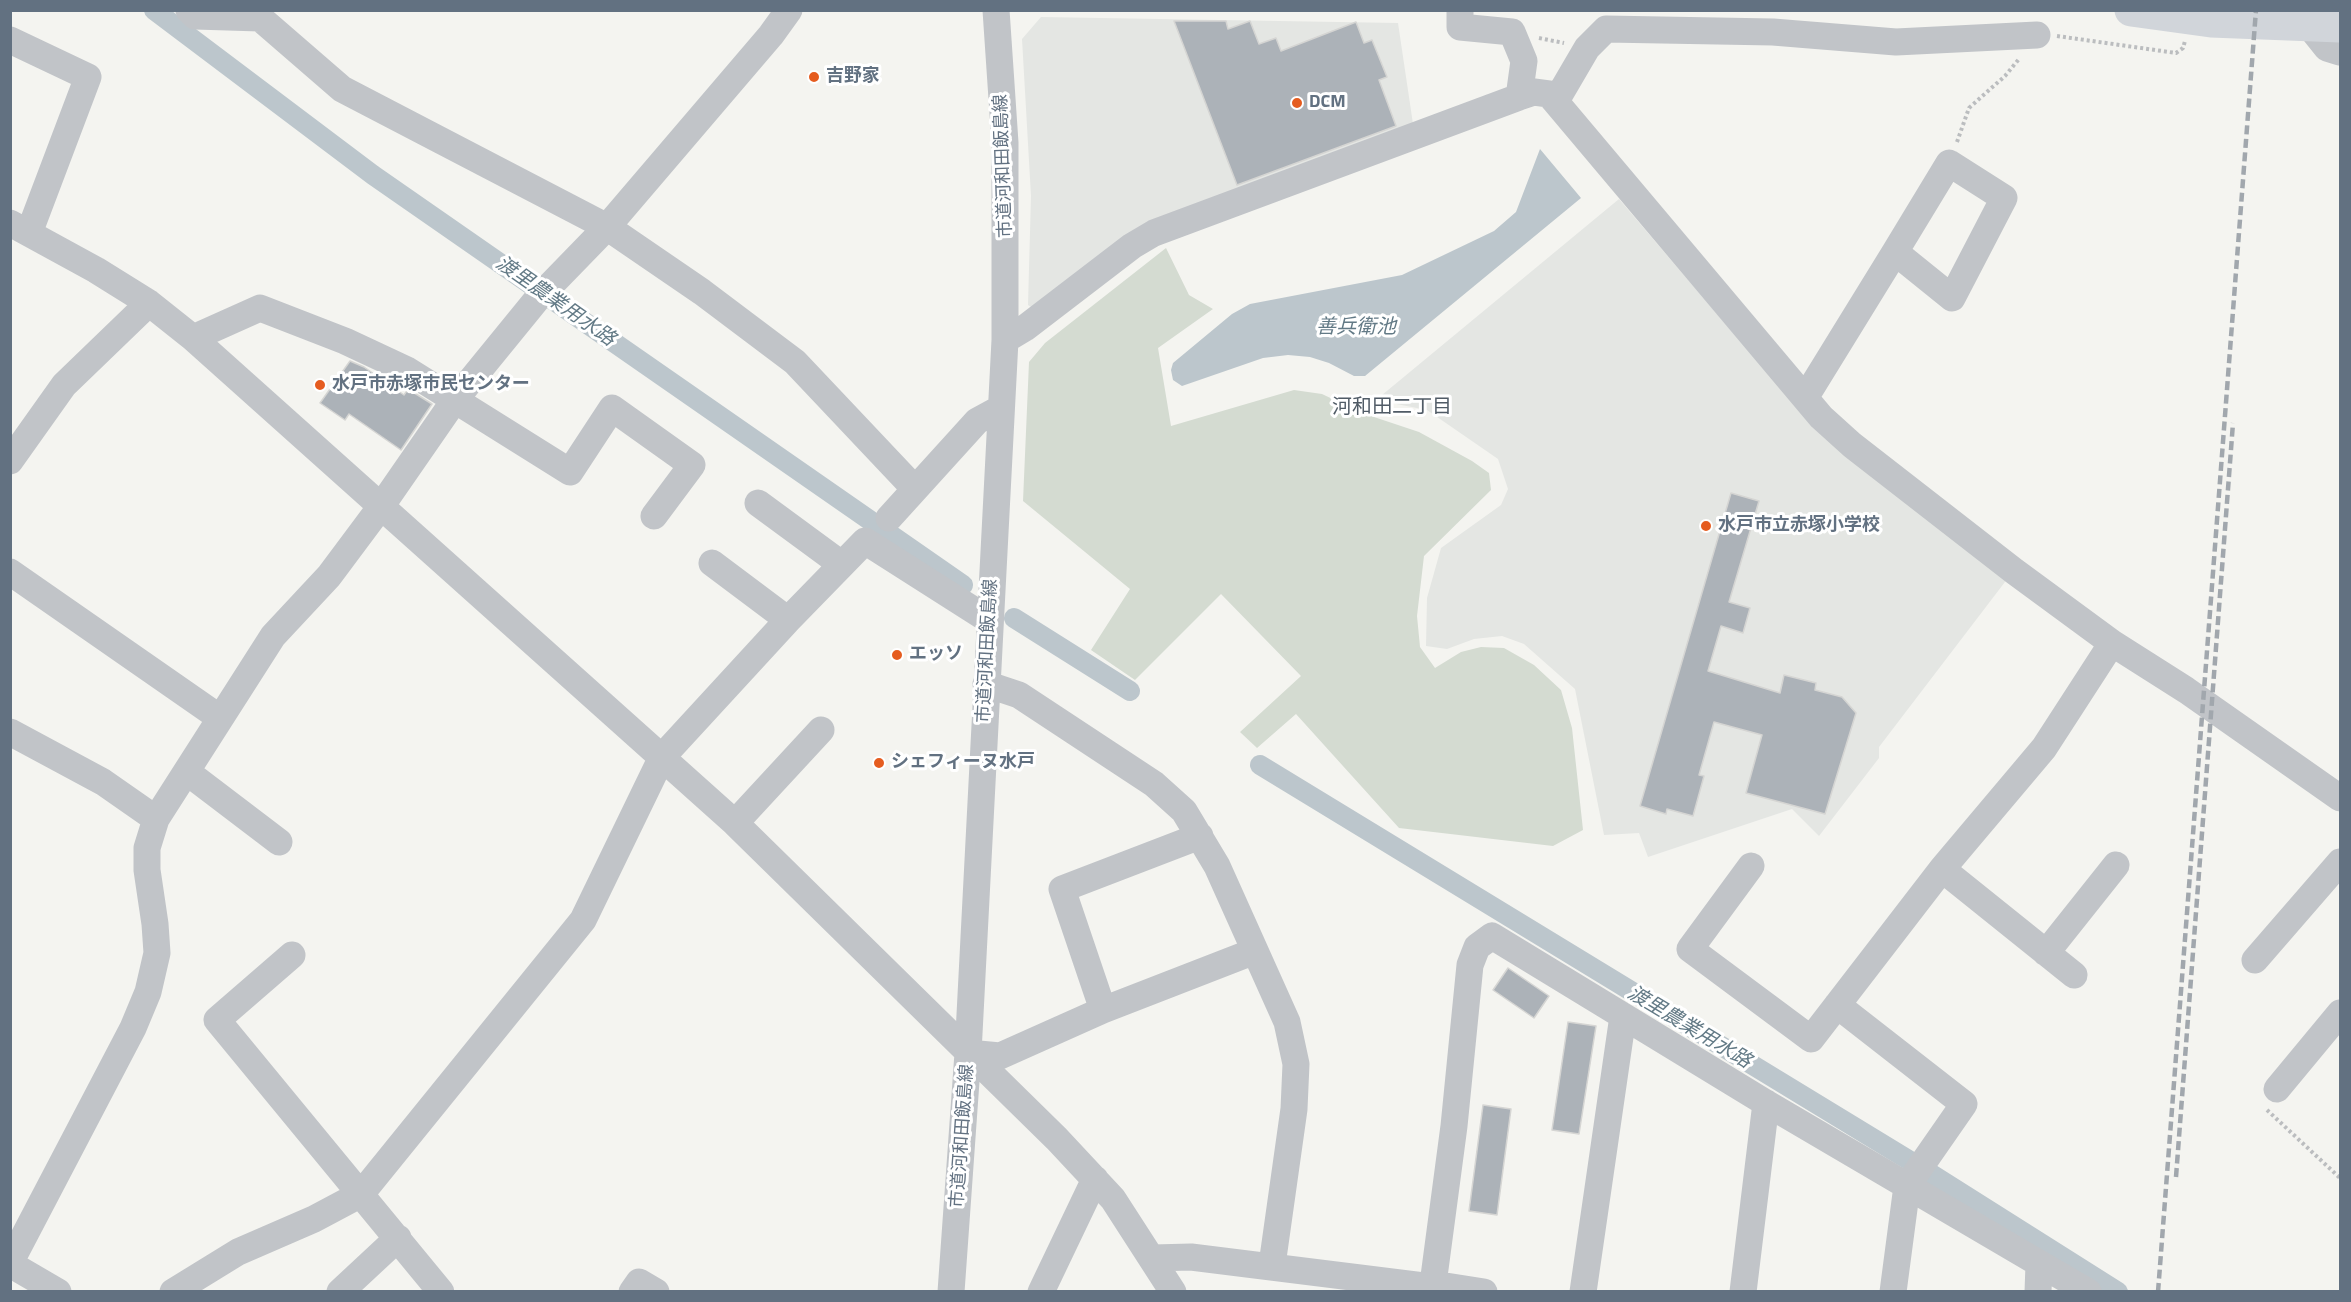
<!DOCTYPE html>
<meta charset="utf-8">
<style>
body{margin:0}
#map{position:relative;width:2351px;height:1302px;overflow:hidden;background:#f4f4f0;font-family:"Titillium Web",sans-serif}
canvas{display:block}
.frame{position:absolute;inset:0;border:12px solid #627181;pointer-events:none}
</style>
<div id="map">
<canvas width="2351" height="1302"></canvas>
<div class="frame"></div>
</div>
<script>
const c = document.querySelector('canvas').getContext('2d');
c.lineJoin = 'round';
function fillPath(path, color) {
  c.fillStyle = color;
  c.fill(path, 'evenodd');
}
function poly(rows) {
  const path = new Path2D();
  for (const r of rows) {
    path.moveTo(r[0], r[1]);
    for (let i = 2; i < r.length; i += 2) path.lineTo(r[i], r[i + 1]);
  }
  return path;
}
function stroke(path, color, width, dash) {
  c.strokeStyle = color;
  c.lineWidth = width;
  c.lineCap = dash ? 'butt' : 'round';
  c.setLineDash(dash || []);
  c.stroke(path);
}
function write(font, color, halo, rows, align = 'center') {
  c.font = font + ' "Titillium Web","Noto Sans JP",sans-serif';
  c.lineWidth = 6;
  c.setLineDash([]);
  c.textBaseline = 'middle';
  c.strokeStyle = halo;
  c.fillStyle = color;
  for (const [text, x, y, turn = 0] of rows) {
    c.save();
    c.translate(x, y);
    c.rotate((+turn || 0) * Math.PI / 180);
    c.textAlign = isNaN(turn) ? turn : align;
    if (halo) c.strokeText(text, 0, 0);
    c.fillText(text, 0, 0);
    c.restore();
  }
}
const built = poly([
 [1041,17,1398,23,1413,124,1152,222,1034,309,1028,305,1031,196,1022,39],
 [1619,199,1810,423,2008,578,1879,747,1879,758,1819,836,1792,809,1648,857,1639,833,1604,835,1575,689,1524,644,1502,636,1474,639,1447,649,1426,646,1427,598,1441,548,1501,505,1508,489,1498,459,1427,410,1376,400]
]);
const green = poly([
 [1166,248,1189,295,1213,309,1158,348,1171,426,1294,390,1322,394,1362,413,1419,432,1472,461,1489,473,1491,490,1424,556,1417,616,1420,647,1435,668,1461,652,1481,647,1504,648,1534,665,1561,690,1572,728,1583,830,1553,846,1399,828,1296,714,1257,748,1240,732,1301,676,1221,594,1135,680,1091,650,1130,589,1023,501,1029,362,1045,343]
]);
const water = poly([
 [1540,149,1581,198,1365,376,1354,376,1329,363,1310,357,1288,355,1263,358,1182,386,1173,380,1171,370,1173,363,1232,314,1250,304,1402,275,1494,231,1516,212]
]);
const canal = poly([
 [154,10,373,175,963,585],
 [1014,618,1130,691],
 [1260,765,1925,1170,2118,1292]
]);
const building = poly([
 [1174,21,1226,21,1228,29,1250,21,1259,44,1276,38,1281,51,1356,22,1364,43,1372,40,1387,77,1379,80,1396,126,1237,185,1174,21],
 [350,361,364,367,404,395,408,389,432,404,401,450,349,414,345,420,320,403,350,361],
 [1731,493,1759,501,1729,602,1750,608,1743,633,1721,626,1708,671,1780,693,1784,675,1816,683,1815,690,1842,697,1856,713,1825,814,1746,793,1762,735,1714,722,1699,775,1704,776,1693,816,1667,809,1666,814,1640,806,1731,493],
 [1508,968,1549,996,1534,1018,1493,990,1508,968],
 [1568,1022,1596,1026,1579,1134,1552,1130,1568,1022],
 [1483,1105,1511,1109,1497,1215,1469,1211,1483,1105]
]);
const path = poly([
 [2057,36,2176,53,2183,48,2185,41],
 [1539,38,1564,43],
 [1957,142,1969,108,2005,76,2019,59],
 [2267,1110,2340,1178]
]);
const minor = poly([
 [189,10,195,16,260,18,342,89,607,227,702,292,795,362,915,489],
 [1460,10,1460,27,1512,32,1524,61,1519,97],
 [2317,10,2315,33,2327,48,2340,52],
 [10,40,88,77,29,233],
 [1556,101,1587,48,1606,29,1773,32,1896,42,2037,35],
 [10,223,96,270,149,303,193,338,735,823,1057,1139,1113,1199,1173,1292],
 [193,338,260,308,345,341,407,370,570,472,612,408,692,465,654,516],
 [1005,340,1025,328,1132,246,1154,233,1519,97,1534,92,1549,94,1821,417,1852,445,2014,571,2112,643,2186,690,2340,798],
 [1805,398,1895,252,1949,163,2004,198,1952,298,1895,252],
 [10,461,64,385,149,303],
 [758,503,841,564],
 [889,518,977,421,1001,408],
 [712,563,788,620],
 [10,572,220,718],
 [986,684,1019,695,1154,784,1184,811,1217,866,1287,1022,1296,1064,1294,1109,1272,1265],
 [10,732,103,782,156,819],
 [187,772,279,842],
 [735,823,821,730],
 [1751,866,1690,949,1811,1039,1942,869,2044,748,2112,643],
 [1942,869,2074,975],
 [2046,953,2116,865],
 [292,955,217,1020,441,1292],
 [2255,960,2340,862],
 [1837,1005,1964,1104,1907,1186,1893,1292],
 [1103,1010,1062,889,1200,836],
 [968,1053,1000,1056,1103,1010,1255,951],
 [2277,1089,2340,1013],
 [1153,1258,1191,1257,1424,1286,1433,1284,1454,1126,1470,965,1477,947,1492,936,1766,1103,2088,1292],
 [10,1263,133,1028,148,992,157,953,155,924,147,870,147,848,156,819,273,636,329,576,382,505,454,401,538,298,607,227,771,35,789,10],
 [10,1264,58,1292],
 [1433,1284,1484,1292],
 [173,1292,238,1252,314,1219,361,1194,583,920,662,757,788,620,865,541,989,620],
 [340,1292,398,1238],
 [632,1292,639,1282,656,1292],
 [951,1292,968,1053,1005,340,1005,143,996,10],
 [1041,1292,1095,1179],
 [1583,1292,1623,1016],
 [1743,1292,1766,1103],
 [2038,1292,2039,1264]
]);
const highway = poly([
 [2131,10,2211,21,2340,26]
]);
const rail = poly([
 [2176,1177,2233,423],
 [2158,1292,2256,10]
]);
const markers = [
 [814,77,6,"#e55c1f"],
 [1297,103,6,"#e55c1f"],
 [320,385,6,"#e55c1f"],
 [1706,526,6,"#e55c1f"],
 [897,655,6,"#e55c1f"],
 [879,763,6,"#e55c1f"]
];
const poiNames = [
 ["吉野家",826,77],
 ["DCM",1309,103],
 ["水戸市赤塚市民センター",332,385],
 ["水戸市立赤塚小学校",1718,526],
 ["エッソ",909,655],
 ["シェフィーヌ水戸",891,763]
];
const streetNames = [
 ["市道河和田飯島線",1004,166,-92],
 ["市道河和田飯島線",988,651,-87],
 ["市道河和田飯島線",963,1136,-86]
];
const waterNames = [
 ["渡里農業用水路",555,302,35],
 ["善兵衛池",1356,328],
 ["渡里農業用水路",1689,1028,31]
];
const neighbourhoodNames = [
 ["河和田二丁目",1392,408]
];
fillPath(built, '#e4e6e3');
fillPath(green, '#d4dbd1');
fillPath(water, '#bcc6cc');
stroke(canal, '#bcc6cc', 20);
fillPath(building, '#acb2b8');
stroke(building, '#d5d5d3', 1.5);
stroke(path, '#bbbdbf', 4, [3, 3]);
stroke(minor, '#c1c4c8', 27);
stroke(highway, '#d1d5da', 33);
stroke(rail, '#a1a7ad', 4.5, [9, 4.5]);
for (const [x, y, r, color] of markers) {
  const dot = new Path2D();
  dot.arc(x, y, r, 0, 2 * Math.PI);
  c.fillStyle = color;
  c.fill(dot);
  stroke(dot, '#fff', 2);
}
write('bold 18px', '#627181', '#fff', poiNames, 'left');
write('18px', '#627181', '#fff', streetNames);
write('italic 20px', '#637a86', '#fff', waterNames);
write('20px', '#505b66', '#fff', neighbourhoodNames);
</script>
